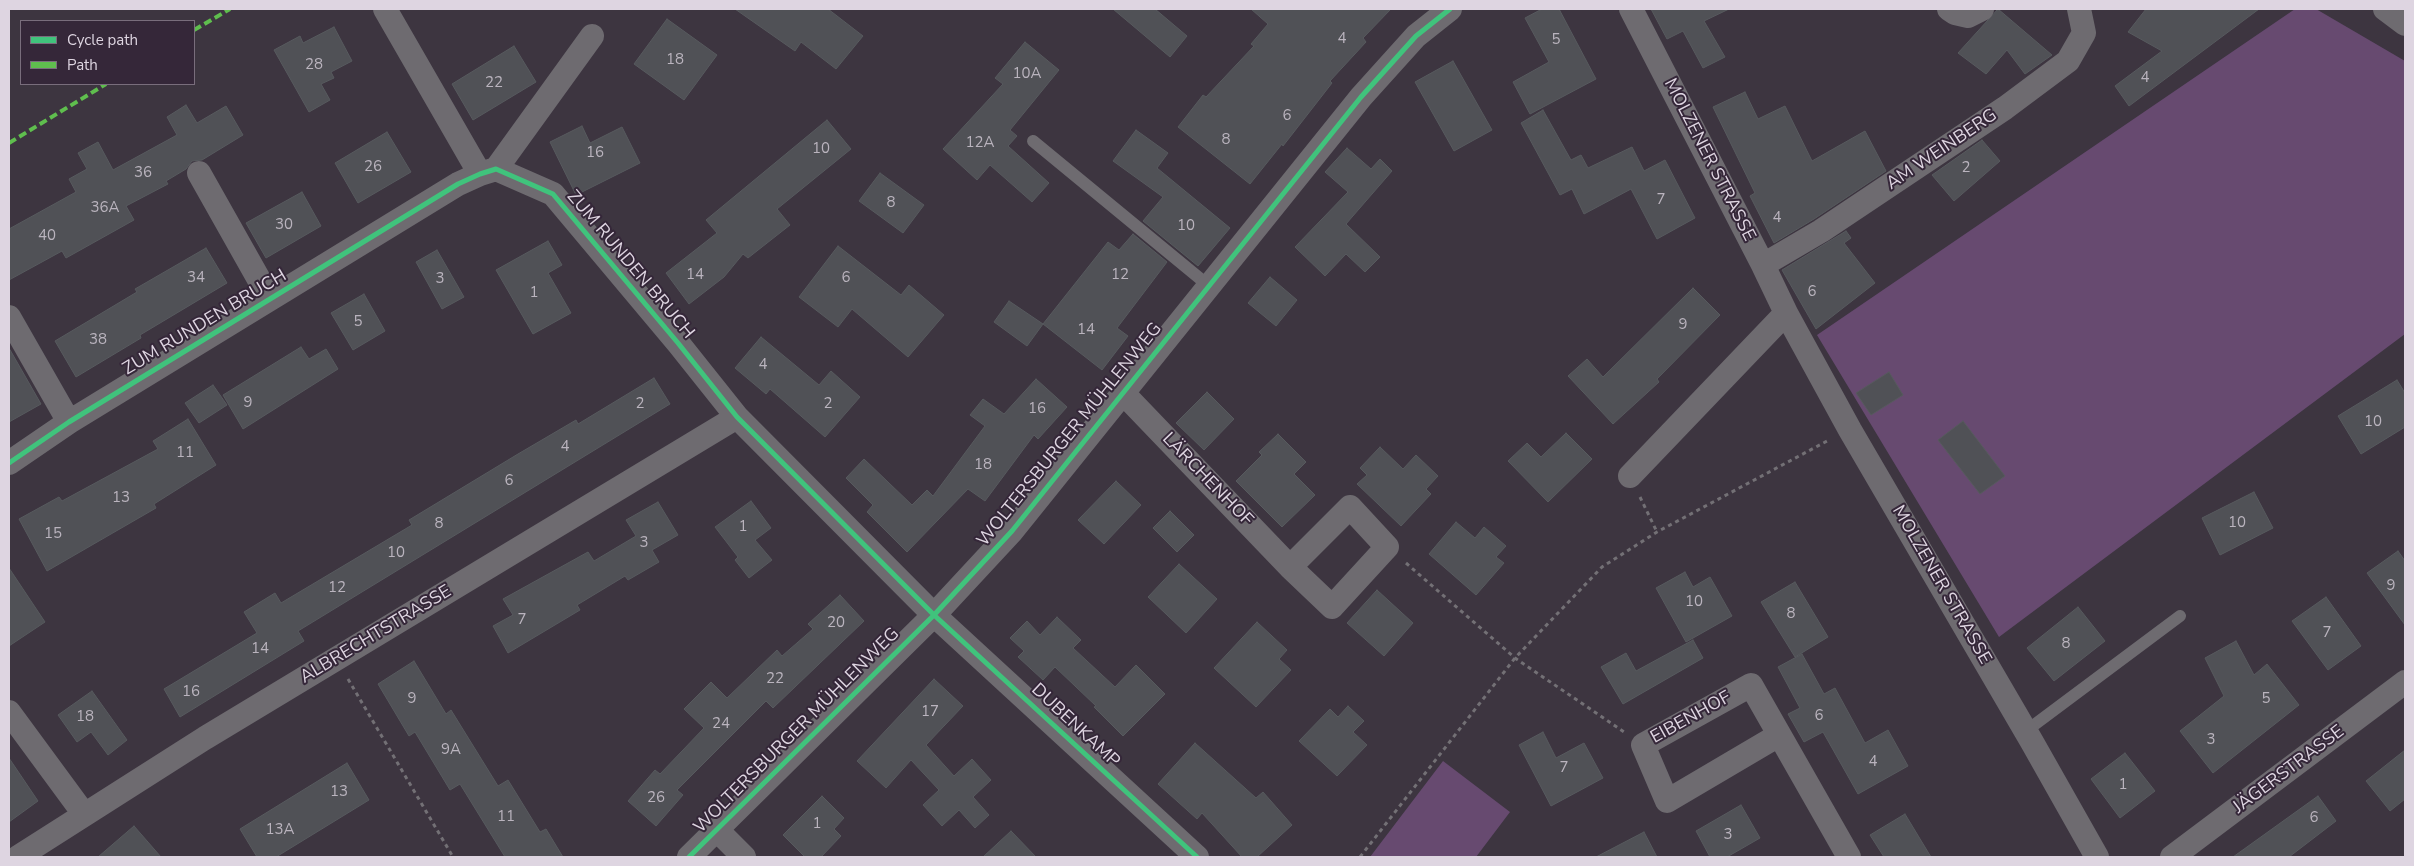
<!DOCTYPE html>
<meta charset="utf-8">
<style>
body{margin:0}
#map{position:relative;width:2414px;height:866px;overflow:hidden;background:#3d3540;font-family:"Nunito Sans",sans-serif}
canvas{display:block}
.frame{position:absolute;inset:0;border:10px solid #ded5e1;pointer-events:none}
.legend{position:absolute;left:20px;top:20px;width:175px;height:65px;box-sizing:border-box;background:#352739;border:1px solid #796d7c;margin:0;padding:6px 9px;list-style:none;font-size:15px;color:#ded5e1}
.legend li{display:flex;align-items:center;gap:10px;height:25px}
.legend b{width:25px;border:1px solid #796d7c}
</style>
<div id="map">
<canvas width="2414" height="866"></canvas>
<div class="frame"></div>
<ul class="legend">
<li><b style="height:6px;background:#40c37c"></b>Cycle path</li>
<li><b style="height:6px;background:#5fbe4e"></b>Path</li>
</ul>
</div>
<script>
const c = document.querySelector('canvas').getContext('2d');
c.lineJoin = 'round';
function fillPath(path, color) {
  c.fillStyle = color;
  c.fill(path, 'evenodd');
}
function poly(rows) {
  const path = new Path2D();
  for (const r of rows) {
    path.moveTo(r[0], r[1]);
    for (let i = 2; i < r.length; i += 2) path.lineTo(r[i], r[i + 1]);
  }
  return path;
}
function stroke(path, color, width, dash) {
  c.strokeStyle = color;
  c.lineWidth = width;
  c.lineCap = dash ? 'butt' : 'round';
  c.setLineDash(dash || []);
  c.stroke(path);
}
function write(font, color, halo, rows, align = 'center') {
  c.font = font + ' "Nunito Sans",sans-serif';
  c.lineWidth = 4;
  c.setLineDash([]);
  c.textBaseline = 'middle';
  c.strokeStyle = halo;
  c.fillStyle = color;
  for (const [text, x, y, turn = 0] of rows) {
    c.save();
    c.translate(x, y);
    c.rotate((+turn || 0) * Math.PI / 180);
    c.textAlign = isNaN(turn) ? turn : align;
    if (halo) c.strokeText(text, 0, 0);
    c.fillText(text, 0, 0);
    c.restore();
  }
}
const green = poly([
 [2295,9,2316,9,2405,61,2405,334,1999,637,1817,335],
 [1443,761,1510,812,1476,857,1370,857]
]);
const building = poly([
 [735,9,828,9,863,36,836,69,801,42,795,51,735,9],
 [1113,9,1155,9,1187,36,1170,57,1113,9],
 [1251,9,1391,9,1363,38,1366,42,1330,81,1332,83,1283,146,1282,144,1250,184,1178,127,1203,95,1206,97,1254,46,1251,44,1268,24,1251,9],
 [1542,9,1559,9,1596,79,1530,114,1513,82,1549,62,1525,18,1542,9],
 [1651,9,1729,9,1704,21,1725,57,1703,68,1683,31,1667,39,1651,9],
 [1998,9,2052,55,2025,74,2007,50,1986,74,1958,53,1998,9],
 [2146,9,2259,9,2129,106,2115,86,2162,51,2128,32,2146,9],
 [667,19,717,55,684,100,634,64,667,19],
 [334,27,352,61,331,72,334,78,321,84,330,100,309,112,274,50,300,36,303,43,334,27],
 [1025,42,1059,70,1010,130,1017,136,1008,146,1049,183,1032,202,990,165,977,180,943,149,1003,84,995,78,1025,42],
 [514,46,536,82,473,120,452,84,514,46],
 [1453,61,1492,130,1454,151,1415,82,1453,61],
 [1745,92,1758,119,1785,106,1812,161,1865,131,1886,171,1814,219,1774,243,1750,196,1755,193,1713,107,1745,92],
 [186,105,197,123,226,106,243,135,202,160,192,161,186,169,166,181,168,184,126,206,134,220,66,258,62,251,9,280,9,229,76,192,69,179,87,169,78,153,98,142,113,170,177,135,167,117,186,105],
 [1543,110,1571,160,1581,155,1588,168,1632,147,1644,171,1665,160,1695,218,1657,239,1631,189,1584,214,1572,189,1560,195,1521,123,1543,110],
 [827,120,851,149,777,209,790,225,748,258,743,254,724,277,689,304,666,273,717,233,706,220,827,120],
 [582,126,590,143,622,127,640,163,576,195,550,142,582,126],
 [1136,130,1168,153,1157,168,1230,228,1198,266,1143,221,1163,197,1113,161,1136,130],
 [387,132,411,172,358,203,335,163,387,132],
 [1982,140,2000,161,1954,201,1932,175,1982,140],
 [1347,148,1371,169,1380,159,1392,171,1346,224,1380,257,1365,272,1346,254,1325,276,1295,247,1348,192,1325,172,1347,148],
 [880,173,924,205,903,233,859,201,880,173],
 [302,192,321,226,266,258,246,223,302,192],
 [1846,231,1851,238,1844,243,1875,283,1816,329,1782,270,1846,231],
 [1133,234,1167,262,1117,328,1128,336,1102,370,1043,324,1108,242,1119,250,1133,234],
 [548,241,562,265,548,273,571,313,533,334,496,270,548,241],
 [838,246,901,295,909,285,944,315,908,357,852,309,838,327,799,297,838,246],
 [206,248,227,283,140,335,141,338,76,377,55,341,137,292,135,289,206,248],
 [437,250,464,297,442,309,416,262,437,250],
 [1270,277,1297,300,1276,326,1248,303,1270,277],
 [1693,288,1720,315,1657,379,1659,382,1613,424,1568,376,1587,359,1603,377,1693,288],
 [364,294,385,331,353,350,331,313,364,294],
 [1009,301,1043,324,1027,346,994,322,1009,301],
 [761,337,819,385,831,371,860,397,825,437,770,389,766,394,735,368,761,337],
 [301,347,309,359,326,349,338,369,243,429,223,395,301,347],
 [9,348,41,404,9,422,9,348],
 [1889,372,1903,395,1871,415,1856,393,1889,372],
 [654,378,670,404,298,631,304,641,180,717,164,689,257,633,244,612,275,593,281,603,412,525,409,520,518,454,576,420,578,424,654,378],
 [1036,379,1067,407,1038,439,1034,435,985,501,968,489,907,552,867,512,873,505,846,478,864,459,912,505,927,490,933,496,985,426,970,415,983,399,1004,414,1036,379],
 [2397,380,2405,393,2405,427,2361,454,2338,416,2397,380],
 [213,385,227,405,199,423,185,403,213,385],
 [1207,392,1234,419,1204,450,1176,423,1207,392],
 [188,419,216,465,154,504,156,508,47,571,19,519,59,497,62,501,158,449,153,441,188,419],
 [1963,421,2005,476,1980,494,1938,440,1963,421],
 [1566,433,1592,459,1548,502,1508,461,1527,443,1541,457,1566,433],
 [1278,434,1306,462,1294,474,1315,495,1282,527,1236,481,1262,455,1259,452,1278,434],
 [1380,447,1403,469,1416,455,1438,476,1426,489,1431,494,1401,526,1357,484,1367,475,1360,468,1380,447],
 [1116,481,1141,505,1104,544,1078,520,1116,481],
 [2254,492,2273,528,2220,555,2202,518,2254,492],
 [751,501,771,528,755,540,772,560,749,578,735,560,738,557,715,527,751,501],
 [658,502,678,535,652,550,659,562,628,580,625,576,577,605,580,610,508,653,493,626,513,615,503,599,588,552,594,561,636,536,626,520,658,502],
 [1170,511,1194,535,1177,552,1153,528,1170,511],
 [1456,522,1475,538,1484,527,1506,546,1496,557,1504,563,1476,595,1429,554,1456,522],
 [2398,551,2405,561,2405,625,2367,573,2398,551],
 [1179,564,1217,599,1186,633,1148,597,1179,564],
 [9,568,45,622,9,646,9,568],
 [1685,572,1693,587,1710,577,1732,616,1686,642,1656,588,1685,572],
 [1795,582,1828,637,1795,657,1761,602,1795,582],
 [1377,590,1413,623,1384,656,1347,623,1377,590],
 [840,595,864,621,773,708,766,701,677,790,683,795,656,826,628,801,655,770,660,774,704,728,684,709,711,682,727,698,777,650,782,656,813,629,808,624,840,595],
 [2326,597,2361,646,2328,670,2292,621,2326,597],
 [2078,607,2105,641,2054,681,2027,648,2078,607],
 [1057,617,1081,640,1073,648,1115,687,1136,665,1165,694,1123,736,1094,707,1096,706,1055,667,1043,680,1018,657,1024,651,1010,638,1027,621,1040,635,1057,617],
 [1257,622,1287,650,1279,659,1291,670,1256,707,1214,668,1257,622],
 [1693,640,1703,658,1623,704,1601,667,1626,653,1636,671,1693,640],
 [2236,641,2254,675,2267,664,2299,705,2213,773,2180,731,2224,696,2205,658,2236,641],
 [1802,654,1824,694,1835,688,1865,743,1888,730,1908,766,1858,794,1823,732,1804,742,1788,714,1800,708,1778,667,1802,654],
 [414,661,446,714,451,710,498,786,508,780,540,832,546,829,563,857,505,857,460,784,450,790,415,732,409,736,378,684,414,661],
 [934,679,963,706,926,745,954,776,972,759,991,780,973,797,989,815,975,828,959,810,942,826,923,805,939,790,911,760,886,788,857,761,934,679],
 [92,691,127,740,108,755,91,732,77,742,58,715,92,691],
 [1348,706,1364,721,1353,732,1367,745,1337,776,1299,741,1330,709,1338,717,1348,706],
 [1543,732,1556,758,1584,743,1603,778,1551,806,1519,745,1543,732],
 [1195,743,1256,798,1263,792,1292,825,1257,857,1242,857,1202,813,1197,819,1158,784,1195,743],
 [2405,750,2405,799,2390,811,2366,781,2405,750],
 [2125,753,2155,791,2120,818,2091,779,2125,753],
 [9,758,38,801,9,822,9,758],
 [347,763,369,800,276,857,257,857,240,829,347,763],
 [822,796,844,818,834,829,841,836,821,857,805,857,783,835,822,796],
 [2318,796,2336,821,2289,857,2233,857,2318,796],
 [1741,805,1760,838,1727,857,1710,857,1696,831,1741,805],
 [1905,814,1931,857,1884,857,1870,835,1905,814],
 [134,826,161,857,98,857,134,826],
 [1011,831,1036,857,983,857,1011,831],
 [1644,832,1657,857,1596,857,1644,832]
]);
const path = poly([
 [1640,497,1657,532],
 [1406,563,1515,658,1624,732],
 [348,679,453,857],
 [1360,857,1515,658,1602,567,1657,532,1829,440]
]);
const lane = poly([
 [1033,141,1209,286],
 [2026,731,2180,616]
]);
const street = poly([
 [385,9,480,174],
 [1631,9,1763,265,1786,313,1850,430,2032,742,2097,857],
 [1949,9,1955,13,1968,16,1982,9],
 [2385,9,2405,24],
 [496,169,592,36],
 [199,173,270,299],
 [1763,265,1821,231,2005,108,2068,61,2084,33,2079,9],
 [9,317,69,422],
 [1123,393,1290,567,1332,607,1387,547,1350,507,1290,567],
 [9,463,69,422,458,184,480,174,496,169,553,194,678,343,737,417,934,615,1197,857],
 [1630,476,1786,313],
 [9,712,84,814],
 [1779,735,1667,801,1643,745,1751,685,1849,857],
 [717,830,744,857],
 [18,857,205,738,737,417],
 [689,857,934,615,1012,531,1361,97,1416,36,1450,9],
 [2172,857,2405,682]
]);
const quiet = poly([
 [194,30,230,9],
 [9,143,106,84]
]);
const cycleway = poly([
 [9,463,69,422,458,184,480,174,496,169,553,194,678,343,737,417,934,615,1197,857],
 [689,857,934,615,1012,531,1361,97,1416,36,1450,9]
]);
const numberNames = [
 ["4",1342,39],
 ["5",1556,40],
 ["18",675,60],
 ["28",314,65],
 ["10A",1027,74],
 ["4",2145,78],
 ["22",494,83],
 ["6",1287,116],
 ["8",1226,140],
 ["12A",980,143],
 ["10",821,149],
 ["16",595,153],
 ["26",373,167],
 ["2",1966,168],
 ["36",143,173],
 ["7",1661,200],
 ["8",891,203],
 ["36A",105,208],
 ["4",1777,218],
 ["30",284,225],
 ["10",1186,226],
 ["40",47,236],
 ["14",695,275],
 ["12",1120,275],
 ["34",196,278],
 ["6",846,278],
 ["3",440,279],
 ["6",1812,292],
 ["1",534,293],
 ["5",358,322],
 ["9",1683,325],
 ["14",1086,330],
 ["38",98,340],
 ["4",763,365],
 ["9",248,403],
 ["2",640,404],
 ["2",828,404],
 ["16",1037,409],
 ["10",2373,422],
 ["4",565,447],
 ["11",185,453],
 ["18",983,465],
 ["6",509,481],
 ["13",121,498],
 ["10",2237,523],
 ["8",439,524],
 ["1",743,527],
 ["15",53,534],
 ["3",644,543],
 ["10",396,553],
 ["9",2391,586],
 ["12",337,588],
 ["10",1694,602],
 ["8",1791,614],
 ["7",522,620],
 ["20",836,623],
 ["7",2327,633],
 ["8",2066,644],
 ["14",260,649],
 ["22",775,679],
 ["16",191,692],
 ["9",412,699],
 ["5",2266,699],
 ["17",930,712],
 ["6",1819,716],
 ["18",85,717],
 ["24",721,724],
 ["3",2211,740],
 ["9A",451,750],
 ["4",1873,762],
 ["7",1564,768],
 ["1",2123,785],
 ["13",339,792],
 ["26",656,798],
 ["11",506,817],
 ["6",2314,818],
 ["1",817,824],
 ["13A",280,830],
 ["3",1728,835]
];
const streetNames = [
 ["AM WEINBERG",1942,150,-34],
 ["MOLZENER STRASSE",1709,160,63],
 ["ZUM RUNDEN BRUCH",630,265,50],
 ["ZUM RUNDEN BRUCH",205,323,-31],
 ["WOLTERSBURGER MÜHLENWEG",1070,435,-51],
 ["LÄRCHENHOF",1207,480,46],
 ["MOLZENER STRASSE",1941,585,60],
 ["ALBRECHTSTRASSE",376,635,-31],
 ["EIBENHOF",1691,718,-29],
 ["DUBENKAMP",1075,726,43],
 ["WOLTERSBURGER MÜHLENWEG",797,731,-45],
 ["JÄGERSTRASSE",2289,770,-37]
];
fillPath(green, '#674a70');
fillPath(building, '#505156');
stroke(building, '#575a5e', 1);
stroke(path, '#737075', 3, [4, 4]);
stroke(lane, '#6e6b70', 12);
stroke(street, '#6e6b70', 24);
stroke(quiet, '#5fbe4e', 4, [8, 4]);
stroke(cycleway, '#40c37c', 5);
write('15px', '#bab4be', null, numberNames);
write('18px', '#ded5e1', '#352739', streetNames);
</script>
